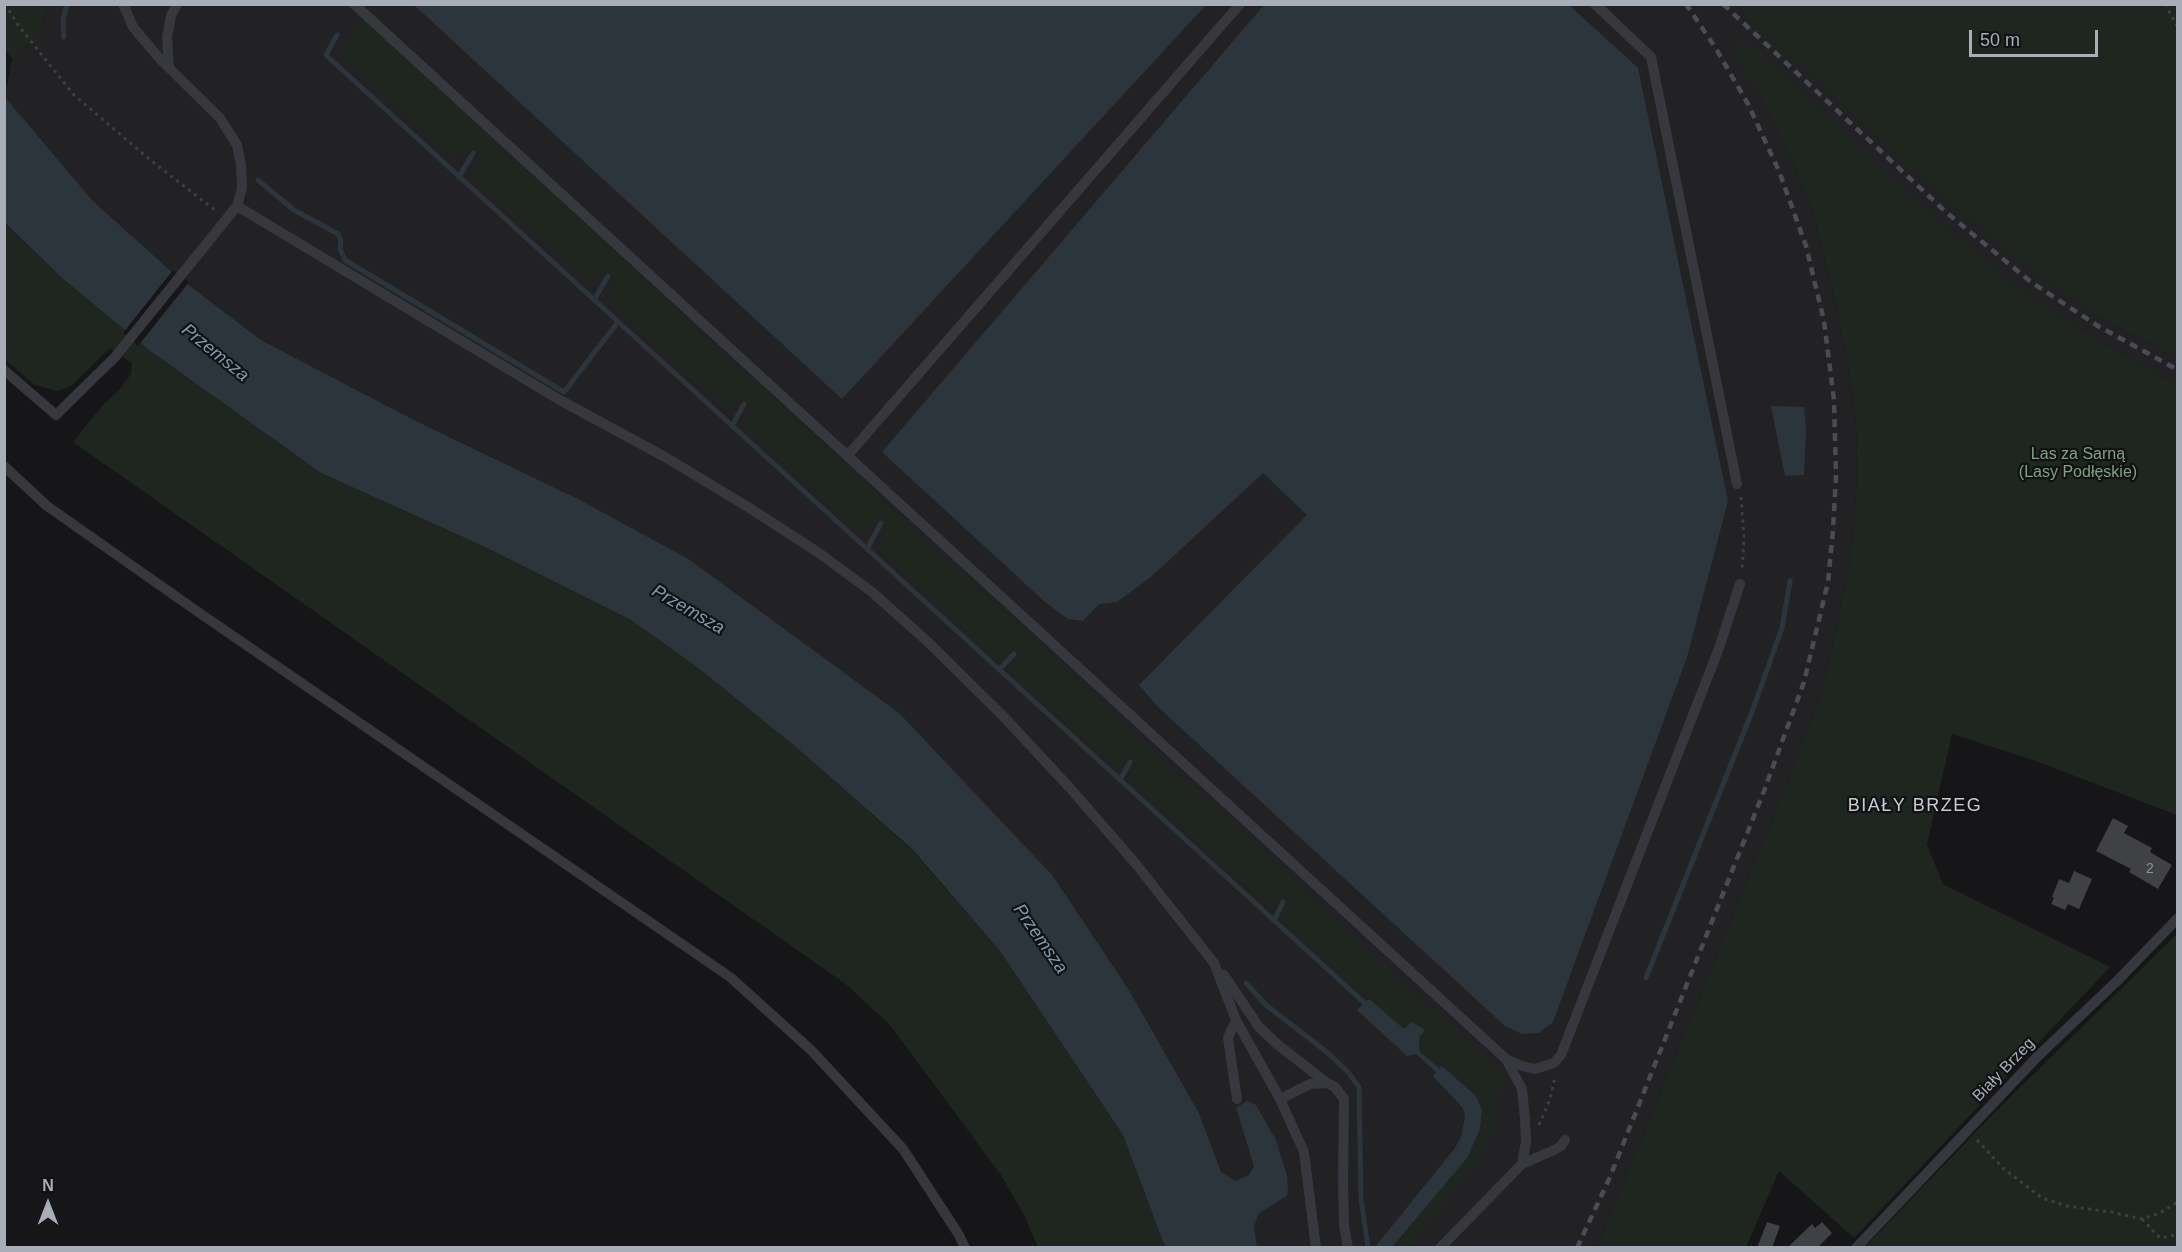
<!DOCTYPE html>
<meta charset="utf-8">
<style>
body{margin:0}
#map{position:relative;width:2182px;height:1252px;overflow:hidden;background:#161618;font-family:Helvetica,sans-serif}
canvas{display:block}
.frame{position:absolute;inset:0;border:6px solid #a8adb8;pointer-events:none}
.north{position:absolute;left:18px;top:1174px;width:60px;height:60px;-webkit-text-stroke:4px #111113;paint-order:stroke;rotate:0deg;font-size:16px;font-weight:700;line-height:24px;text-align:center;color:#a8adb8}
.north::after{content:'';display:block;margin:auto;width:21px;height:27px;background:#a8adb8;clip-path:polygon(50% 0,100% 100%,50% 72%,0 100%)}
.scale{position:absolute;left:1969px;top:30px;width:129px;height:27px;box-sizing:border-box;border:3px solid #a8adb8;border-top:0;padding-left:8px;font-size:18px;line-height:21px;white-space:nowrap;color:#a8adb8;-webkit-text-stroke:4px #111113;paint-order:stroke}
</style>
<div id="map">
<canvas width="2182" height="1252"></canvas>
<div class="frame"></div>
<div class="north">N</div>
<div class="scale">50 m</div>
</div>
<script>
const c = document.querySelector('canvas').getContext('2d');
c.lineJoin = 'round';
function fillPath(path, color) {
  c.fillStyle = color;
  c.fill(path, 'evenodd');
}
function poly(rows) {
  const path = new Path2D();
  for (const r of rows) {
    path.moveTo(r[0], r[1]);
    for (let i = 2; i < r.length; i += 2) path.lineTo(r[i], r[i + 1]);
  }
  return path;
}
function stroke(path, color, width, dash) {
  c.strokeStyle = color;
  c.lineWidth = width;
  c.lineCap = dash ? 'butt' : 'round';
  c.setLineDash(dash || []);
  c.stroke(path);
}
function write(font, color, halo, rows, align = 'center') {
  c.font = font + ' Helvetica,sans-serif';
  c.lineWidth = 4.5;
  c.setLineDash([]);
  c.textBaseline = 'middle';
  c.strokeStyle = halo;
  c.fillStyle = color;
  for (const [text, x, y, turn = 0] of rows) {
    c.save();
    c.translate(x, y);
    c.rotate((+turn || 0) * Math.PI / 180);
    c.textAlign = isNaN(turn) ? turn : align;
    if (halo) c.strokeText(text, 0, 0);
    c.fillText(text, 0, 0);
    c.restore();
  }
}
const built = poly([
 [47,5,1735,5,1912,170,2022,264,2098,316,2177,359,2177,385,2085,332,2008,281,1897,183,1732,46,1764,102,1790,157,1812,209,1836,303,1850,379,1856,424,1857,482,1850,562,1822,693,1772,820,1597,1247,1257,1247,1221,1172,1199,1113,1129,990,1053,876,576,498,414,420,261,340,173,273,93,201,5,97,12,59,41,33]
]);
const green = poly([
 [4,5,47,5,41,33,12,59,5,49],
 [1735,5,2177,5,2177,359,2098,316,2022,264,1912,170],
 [364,18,1505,1078,1492,1106,1493,1122,1489,1140,1478,1160,1407,1247,1392,1247,1425,1208,1480,1129,1482,1110,1475,1096,1442,1066,1440,1069,1419,1051,1419,1037,1425,1030,1404,1030,1281,920,1286,903,1280,901,1271,909,1129,778,1136,765,1126,760,1116,769,1008,670,1019,658,1010,652,998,661,877,548,888,528,875,519,861,534,743,425,752,410,737,399,728,411,608,300,616,283,600,270,589,284,470,175,480,159,466,148,452,157,339,53],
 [1749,43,1897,183,2008,281,2085,332,2177,385,2177,815,2033,760,1952,734,1927,845,1943,884,2110,967,1854,1238,1779,1171,1746,1247,1597,1247,1772,820,1822,693,1850,562,1857,482,1856,424,1850,379,1836,303,1812,209,1790,157,1764,102,1731,46],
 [4,223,62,278,149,350,321,473,485,547,631,620,697,667,797,748,912,850,1000,951,1123,1135,1165,1247,1038,1247,1024,1215,1001,1175,890,1025,847,985,73,442,102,406,120,389,131,374,132,363,110,348,71,386,58,391,35,385,5,360],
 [2177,934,2177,1247,1865,1247,1996,1111]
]);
const water = poly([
 [414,5,1206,5,842,399],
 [1264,5,1569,5,1638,68,1728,501,1687,657,1553,1022,1539,1033,1522,1034,1505,1026,1158,707,1139,685,1307,515,1263,473,1152,576,1117,602,1099,604,1083,621,1068,619,1045,602,882,452],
 [5,97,93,201,173,273,261,340,414,420,576,498,690,560,899,713,1053,876,1129,990,1199,1113,1221,1172,1235,1181,1249,1175,1254,1166,1236,1108,1247,1101,1256,1105,1276,1140,1287,1176,1288,1190,1287,1196,1259,1213,1254,1226,1257,1247,1165,1247,1123,1135,1000,951,912,849,797,748,697,667,631,620,485,547,321,473,149,350,62,278,5,223],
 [1771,406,1804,407,1806,428,1804,475,1785,476],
 [1369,999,1404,1029,1412,1022,1425,1030,1419,1037,1419,1051,1439,1068,1442,1066,1476,1096,1482,1110,1480,1129,1467,1158,1392,1247,1375,1247,1455,1148,1461,1137,1465,1117,1463,1108,1433,1076,1436,1072,1416,1054,1407,1056,1357,1010]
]);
const pier = poly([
 [173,270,189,282,138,346,123,333]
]);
const stream = poly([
 [337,35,326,55,1369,1007],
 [64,37,63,20,67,4],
 [459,177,473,153],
 [258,180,294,210,338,234,341,241,340,249,345,260,564,392,618,322],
 [594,300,608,276],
 [732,426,744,404],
 [867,549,881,523],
 [999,670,1014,654],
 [1120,780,1130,762],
 [1274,921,1283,902],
 [1646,978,1753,709,1782,628,1790,581],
 [1246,983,1266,1005,1328,1053,1348,1072,1359,1087,1361,1198,1368,1248]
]);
const building = poly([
 [2113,818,2128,826,2124,833,2152,848,2150,852,2172,865,2158,889,2129,872,2131,869,2096,851],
 [2074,871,2092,879,2079,909,2068,904,2065,910,2051,904,2054,898,2052,897,2059,879,2069,883],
 [1767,1222,1780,1226,1772,1248,1757,1248],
 [1822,1222,1832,1233,1817,1248,1787,1248,1812,1224,1815,1228]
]);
const path = poly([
 [5,4,18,25,73,94,149,159,216,211],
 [2165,4,2178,27],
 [1741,497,1744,539,1742,571],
 [1539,1125,1550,1099,1555,1077],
 [1977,1140,2004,1169,2042,1198,2067,1206,2111,1212,2142,1219,2160,1213,2178,1202],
 [2142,1219,2160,1238,2172,1236,2178,1230]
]);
const service = poly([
 [354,4,1506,1059,1522,1089,1525,1119,1526,1142,1522,1164],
 [1595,4,1651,57,1737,484],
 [169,68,167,37,171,16,177,4],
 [237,206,558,399,665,457,748,507,819,553,872,592,928,642,1004,717,1069,787,1136,864,1214,963,1236,1020,1280,1099,1304,1152,1316,1248],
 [4,370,56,415,115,357,237,206,242,188,241,165,237,145,220,118,160,59,133,27,123,4],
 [848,455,1240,4],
 [4,466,47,506,201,614,730,977,811,1050,903,1149,959,1235,965,1248],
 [1224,975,1259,1027,1278,1045,1327,1083],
 [1236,1020,1228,1038,1237,1099],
 [1506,1059,1522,1066,1535,1069,1554,1063,1561,1055,1719,648,1740,584],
 [1280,1099,1310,1084,1327,1083,1335,1087,1344,1099,1343,1180,1344,1225,1348,1248],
 [1440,1248,1522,1164,1552,1151,1561,1146,1565,1140],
 [1856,1248,2039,1055,2119,979,2178,918]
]);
const rail = poly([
 [1723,4,1947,213,2031,282,2098,326,2178,370],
 [1577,1248,1610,1177,1764,791,1804,682,1828,582,1833,530,1836,476,1834,400,1824,321,1806,246,1779,171,1748,104,1715,47,1686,4]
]);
const numberNames = [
 ["2",2150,869]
];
const parkNames = [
 ["Las za Sarną",2078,455],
 ["(Lasy Podłęskie)",2078,473]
];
const streetNames = [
 ["Biały Brzeg",2004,1070,-46]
];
const waterNames = [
 ["Przemsza",215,353,39],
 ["Przemsza",688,610,30],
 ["Przemsza",1040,939,55]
];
const neighbourhoodNames = [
 ["BIAŁY BRZEG",1915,806]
];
fillPath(built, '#222225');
fillPath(green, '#1e261f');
fillPath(water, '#2c353c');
fillPath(pier, '#161618');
stroke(stream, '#2c353c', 5);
fillPath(building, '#404145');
stroke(path, '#3d3f44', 3, [3, 4.5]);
stroke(service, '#37383d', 10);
stroke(rail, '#4a4c52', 4.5, [8, 6]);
write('14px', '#8e929b', null, numberNames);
write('16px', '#7fa381', '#111113', parkNames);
write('16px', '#a8adb8', '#111113', streetNames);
write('italic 18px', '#7f9bb3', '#111113', waterNames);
c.letterSpacing = '1.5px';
write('18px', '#c9ccd4', '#111113', neighbourhoodNames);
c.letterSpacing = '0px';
</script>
